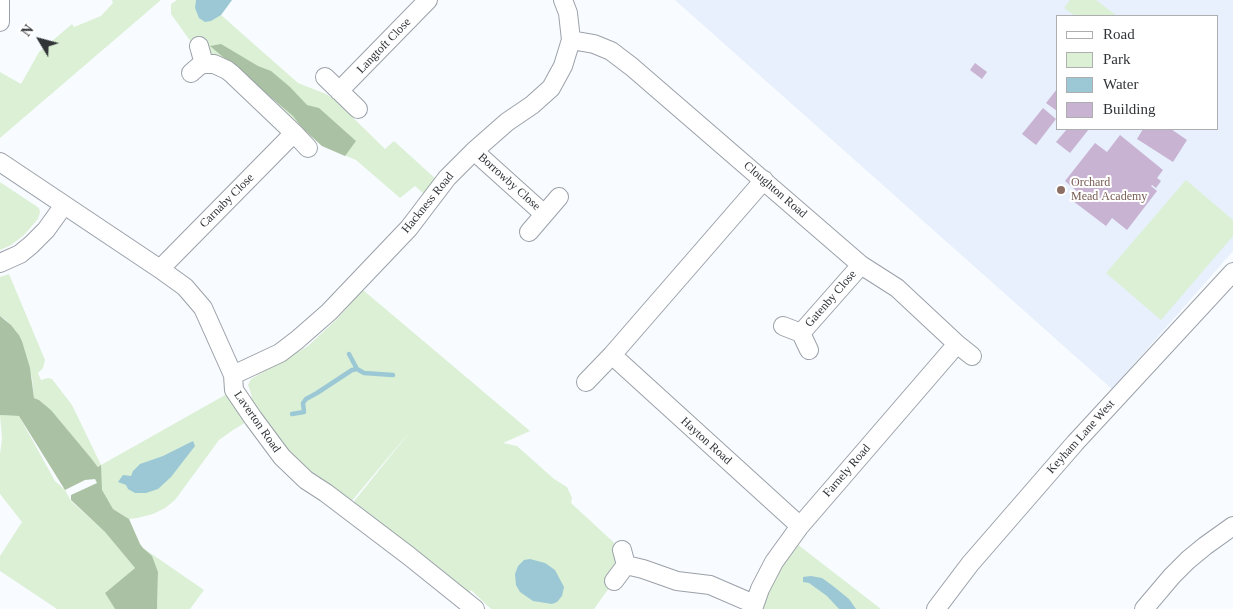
<!DOCTYPE html>
<style>
body{margin:0}
#map{position:relative;width:1233px;height:609px;overflow:hidden;background:#f8fbff;font-family:"Times New Roman",serif}
canvas{display:block}
.legend{position:absolute;left:1056px;top:15px;width:162px;height:115px;box-sizing:border-box;background:#fff;border:1px solid #adaeaf;margin:0;padding:6px 9px;list-style:none;font-size:15px;color:#313437}
.legend li{display:flex;align-items:center;gap:10px;height:25px}
.legend b{width:25px;border:1px solid #adaeaf}
.north{position:absolute;left:15px;top:15px;width:50px;height:50px;-webkit-text-stroke:4px #fff;paint-order:stroke;rotate:307deg;font-size:14px;font-weight:700;line-height:20px;text-align:center;color:#313437}
.north::after{content:'';display:block;margin:auto;width:18px;height:22px;background:#313437;clip-path:polygon(50% 0,100% 100%,50% 72%,0 100%)}
</style>
<div id="map">
<canvas width="1233" height="609"></canvas>
<ul class="legend">
<li><b style="height:6px;background:#fff"></b>Road</li>
<li><b style="height:14px;background:#dbf0d5"></b>Park</li>
<li><b style="height:14px;background:#9cc8d6"></b>Water</li>
<li><b style="height:14px;background:#c9b3d3"></b>Building</li>
</ul>
<div class="north">N</div>
</div>
<script>
const c = document.querySelector('canvas').getContext('2d');
c.lineJoin = 'round';
function fillPath(path, color) {
  c.fillStyle = color;
  c.fill(path, 'evenodd');
}
function poly(rows) {
  const path = new Path2D();
  for (const r of rows) {
    path.moveTo(r[0], r[1]);
    for (let i = 2; i < r.length; i += 2) path.lineTo(r[i], r[i + 1]);
  }
  return path;
}
function stroke(path, color, width, dash) {
  c.strokeStyle = color;
  c.lineWidth = width;
  c.lineCap = dash ? 'butt' : 'round';
  c.setLineDash(dash || []);
  c.stroke(path);
}
function write(font, color, halo, rows, align = 'center') {
  c.font = font + ' "Times New Roman",serif';
  c.lineWidth = 4;
  c.setLineDash([]);
  c.textBaseline = 'middle';
  c.strokeStyle = halo;
  c.fillStyle = color;
  for (const [text, x, y, turn = 0] of rows) {
    c.save();
    c.translate(x, y);
    c.rotate((+turn || 0) * Math.PI / 180);
    c.textAlign = isNaN(turn) ? turn : align;
    if (halo) c.strokeText(text, 0, 0);
    c.fillText(text, 0, 0);
    c.restore();
  }
}
const built = poly([
 [675,0,1233,0,1233,251,1112,389],
 [1057,16,1217,16,1217,129,1057,129]
]);
const green = poly([
 [112,0,161,0,0,138,0,72,21,84,39,52,72,24,74,27,101,16,113,3],
 [177,0,232,0,221,15,298,83,326,94,334,99,385,149,394,141,437,180,426,196,415,186,400,198,356,160,322,146,274,100,239,71,209,55,202,39,191,42,171,14,171,4],
 [1070,0,1096,0,1117,16,1075,16,1064,8],
 [1186,180,1233,220,1233,236,1161,320,1106,273],
 [0,182,39,208,40,212,38,219,24,235,11,245,0,250],
 [9,274,45,360,43,368,38,373,41,380,48,378,52,379,72,405,101,465,234,390,253,418,233,430,219,440,175,500,165,508,153,514,137,518,129,519,113,509,104,496,99,483,100,466,98,467,97,466,91,458,51,410,39,400,34,398,32,378,22,341,17,332,6,320,0,316,0,277],
 [363,290,530,431,503,443,517,446,554,479,567,487,572,498,571,503,622,550,614,581,594,609,491,609,471,590,464,600,347,510,413,428,345,509,254,418,251,393,248,385,251,379,308,346,337,319],
 [0,415,19,416,55,481,65,490,71,501,105,532,135,568,105,593,115,609,57,609,0,571,0,556,22,522,0,494,0,454,2,439],
 [797,544,881,609,758,609,778,570],
 [143,548,204,590,190,609,157,609,158,572]
]);
const forest = poly([
 [221,44,258,66,271,71,290,87,307,105,319,108,356,141,345,156,322,146,303,129,293,116,210,46],
 [0,316,11,325,19,335,22,341,30,368,34,398,39,400,51,410,91,458,97,466,98,467,101,465,102,490,113,509,129,519,140,544,143,548,152,556,158,572,157,609,115,609,105,593,135,568,105,532,71,500,71,495,97,483,95,479,85,480,65,490,19,416,0,415]
]);
const water = poly([
 [196,0,232,0,221,15,211,21,205,22,199,18,195,8],
 [193,441,195,446,171,477,158,489,146,493,135,493,128,489,126,485,118,482,123,475,131,476,133,471,140,464,163,456],
 [530,559,545,563,555,570,564,587,562,596,557,602,552,604,533,601,520,592,516,585,515,574,518,566,524,560],
 [811,576,822,578,833,586,849,599,856,609,839,609,827,596,809,583,803,582,803,577]
]);
const stream = poly([
 [349,354,357,369,364,373,393,375],
 [292,414,304,412,303,403,306,399,317,393,352,370,357,369]
]);
const building = poly([
 [975,63,987,72,982,79,970,70],
 [1057,89,1057,111,1046,103],
 [1043,108,1056,119,1036,145,1022,134],
 [1067,129,1089,129,1070,153,1056,142],
 [1143,129,1171,129,1187,140,1173,162,1137,139],
 [1120,135,1163,170,1157,178,1161,181,1156,188,1152,185,1151,186,1157,191,1127,230,1112,218,1106,226,1073,201,1079,193,1065,181,1095,143,1107,152]
]);
const street = poly([
 [0,22,0,0],
 [571,40,594,44,611,51,632,67,861,265,897,288,957,344,972,356],
 [191,73,199,66,204,64,199,46],
 [325,77,358,109],
 [339,91,428,0],
 [294,133,308,148],
 [474,151,544,214],
 [0,162,160,269,185,287,203,308,233,375,234,390,253,418,282,457,306,480,326,493,409,556,475,609],
 [529,232,559,197],
 [0,263,20,254,31,245,46,230,64,205],
 [160,269,294,133,232,74,227,70,214,64,204,64],
 [783,326,801,333,809,350],
 [801,333,861,265],
 [612,355,800,526],
 [233,375,280,353,297,340,329,312,409,228,447,178,474,151,507,122,532,105,551,88,563,66,571,40,568,13,563,0],
 [586,382,612,355,764,180],
 [622,550,626,565,643,569,677,581,710,585,754,604],
 [614,581,626,565],
 [753,609,760,589,774,562,800,526,957,344],
 [936,609,970,564,1075,443,1233,272],
 [1144,609,1172,576,1188,560,1205,546,1233,526]
]);
const markers = [
 [1061,190,5,"#8d6e63"]
];
const streetNames = [
 ["Langtoft Close",384,46,-46],
 ["Borrowby Close",509,182,42],
 ["Cloughton Road",775,190,41],
 ["Carnaby Close",227,201,-45],
 ["Hackness Road",428,203,-51],
 ["Gatenby Close",831,299,-49],
 ["Laverton Road",257,422,55],
 ["Keyham Lane West",1081,437,-48],
 ["Hayton Road",706,441,42],
 ["Farnely Road",847,471,-49]
];
const educationNames = [
 ["Orchard",1071,183],
 ["Mead Academy",1071,197]
];
fillPath(built, '#e7f0fc');
fillPath(green, '#dbf0d5');
fillPath(forest, '#aac2a3');
fillPath(water, '#9cc8d6');
stroke(stream, '#9cc8d6', 4.5);
fillPath(building, '#c9b3d3');
stroke(street, '#9ba1a9', 20);
stroke(street, '#fff', 18);
for (const [x, y, r, color] of markers) {
  const dot = new Path2D();
  dot.arc(x, y, r, 0, 2 * Math.PI);
  c.fillStyle = color;
  c.fill(dot);
  stroke(dot, '#fff', 2);
}
write('12px', '#313437', '#fff', streetNames);
write('12px', '#785e54', '#fff', educationNames, 'left');
</script>
